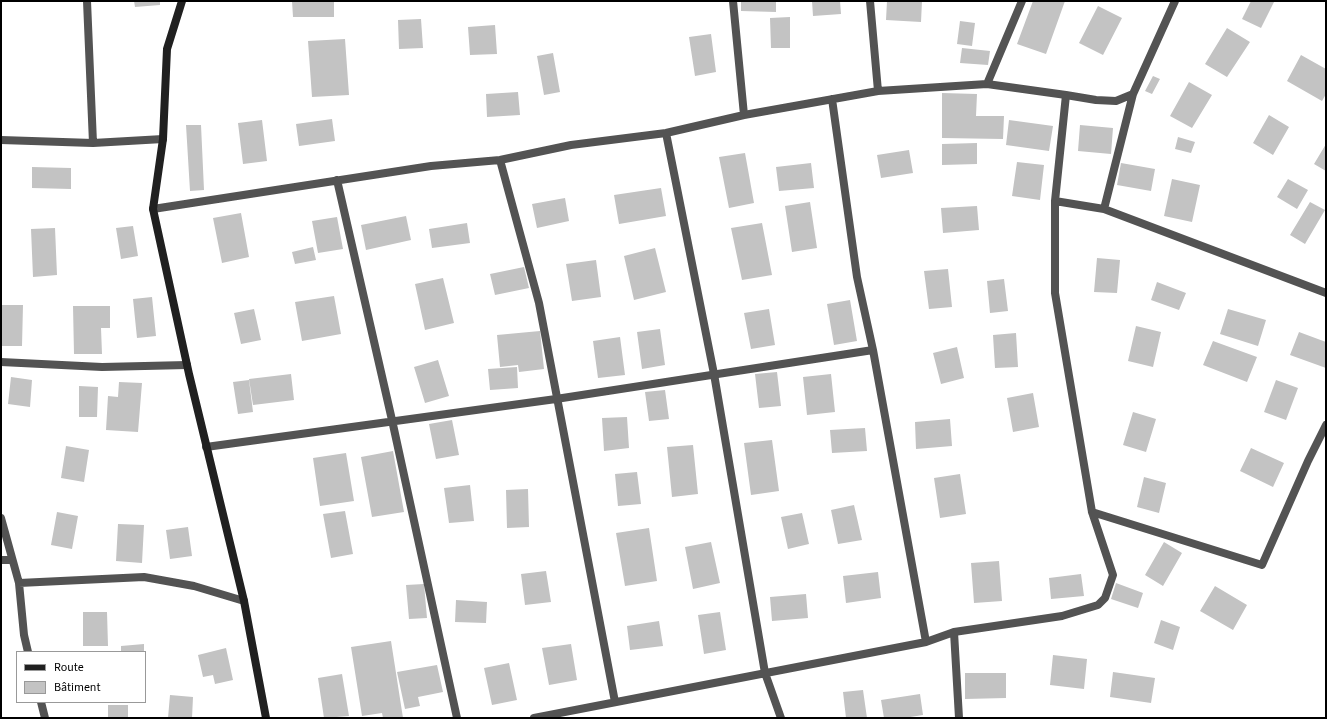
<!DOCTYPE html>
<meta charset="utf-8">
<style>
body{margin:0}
#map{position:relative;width:1327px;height:719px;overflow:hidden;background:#fff;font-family:"Source Sans 3",sans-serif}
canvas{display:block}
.frame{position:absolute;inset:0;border:2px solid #000;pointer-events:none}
.legend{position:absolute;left:16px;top:651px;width:130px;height:52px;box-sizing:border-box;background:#fff;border:1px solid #999;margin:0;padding:5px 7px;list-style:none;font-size:12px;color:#000}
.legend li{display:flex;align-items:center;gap:8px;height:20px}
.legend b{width:20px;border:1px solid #999}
</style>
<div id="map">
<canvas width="1327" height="719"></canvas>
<div class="frame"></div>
<ul class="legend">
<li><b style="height:5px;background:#202020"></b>Route</li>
<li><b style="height:11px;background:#c3c3c3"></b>Bâtiment</li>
</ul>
</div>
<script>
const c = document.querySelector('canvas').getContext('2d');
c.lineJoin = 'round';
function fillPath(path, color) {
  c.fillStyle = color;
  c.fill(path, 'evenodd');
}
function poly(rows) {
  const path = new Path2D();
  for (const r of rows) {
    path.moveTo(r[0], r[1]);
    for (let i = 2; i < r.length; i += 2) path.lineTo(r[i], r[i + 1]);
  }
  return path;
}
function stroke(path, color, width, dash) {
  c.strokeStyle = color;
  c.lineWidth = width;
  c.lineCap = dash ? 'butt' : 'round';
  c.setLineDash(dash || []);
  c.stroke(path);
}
const building = poly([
 [134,1,160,1,160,5,135,7],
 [292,1,334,1,334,17,293,17],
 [741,1,776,1,776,12,741,11],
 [812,1,840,1,841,14,813,16],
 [887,1,922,1,921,22,886,20],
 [1033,1,1065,1,1046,54,1017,44],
 [1251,1,1274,2,1261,28,1242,19],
 [1098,6,1122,18,1103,55,1079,43],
 [790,17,790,48,771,48,770,18],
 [421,19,423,48,399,49,398,20],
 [960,21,975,23,972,46,957,44],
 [495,25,497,54,470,55,468,27],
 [1227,28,1250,42,1227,77,1205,64],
 [711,34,716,72,695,76,689,37],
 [345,39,349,95,312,97,308,41],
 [962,48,990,51,988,65,960,63],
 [553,53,560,92,544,95,537,56],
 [1301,55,1326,69,1326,94,1322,101,1287,81],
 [1153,76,1160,79,1152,94,1145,91],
 [1189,82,1212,95,1192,128,1170,116],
 [518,92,520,115,487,117,486,94],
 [942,93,977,94,976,116,1004,116,1003,139,942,138],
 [1269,115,1289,127,1273,155,1253,143],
 [332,119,335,141,299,146,296,124],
 [262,120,267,161,243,164,238,123],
 [1009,120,1053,126,1049,151,1006,145],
 [186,125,201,125,204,190,190,191],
 [1080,125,1113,128,1111,154,1078,151],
 [1178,137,1195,142,1191,153,1175,149],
 [977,143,977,164,942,165,942,144],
 [1326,144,1326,171,1314,164],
 [909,150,913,173,881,178,877,155],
 [745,153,754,203,729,208,719,157],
 [1017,162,1044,165,1040,200,1012,196],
 [811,163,814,188,779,191,776,167],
 [1121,163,1155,169,1151,191,1117,185],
 [32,167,71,168,71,189,32,188],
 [1172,179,1200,185,1192,222,1164,216],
 [1288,179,1308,190,1297,209,1277,197],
 [661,188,666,216,619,224,614,195],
 [565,198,569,221,537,228,532,204],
 [810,202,817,248,792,252,785,206],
 [1310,202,1325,210,1305,244,1290,235],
 [977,206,979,230,943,233,941,208],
 [241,213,249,257,222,263,213,218],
 [406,216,411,240,366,250,361,225],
 [337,217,343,249,318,253,312,221],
 [467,223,470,243,432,248,429,229],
 [762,223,772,275,742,280,731,228],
 [133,226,138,256,121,259,116,228],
 [55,228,57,275,33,277,31,229],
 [313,247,316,260,295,264,292,252],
 [655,248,666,292,634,300,624,256],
 [1097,258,1120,260,1117,293,1094,292],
 [596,260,601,297,572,301,566,264],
 [524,267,529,288,495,295,490,274],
 [948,269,952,307,929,309,924,271],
 [443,278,454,323,425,330,415,284],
 [1004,279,1008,311,990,313,987,281],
 [1157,282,1186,293,1179,310,1151,300],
 [334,296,341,334,302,341,295,302],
 [152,297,156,336,137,338,133,299],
 [850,300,857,341,834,345,827,304],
 [1,305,23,305,22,346,1,346],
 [73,306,110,306,110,328,101,328,102,354,74,354],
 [254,309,261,340,241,344,234,313],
 [769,309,775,345,751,349,744,313],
 [1228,309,1266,320,1258,346,1220,334],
 [1136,326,1161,332,1153,367,1128,361],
 [660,329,665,365,642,369,637,332],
 [540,331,544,369,519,372,518,365,500,367,497,335],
 [1299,332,1326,342,1326,368,1290,355],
 [1016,333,1018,367,995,368,993,335],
 [620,337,625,375,598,378,593,341],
 [1213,341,1257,357,1247,382,1203,365],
 [957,347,964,378,941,384,933,353],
 [438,360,449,396,425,403,414,367],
 [517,367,518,388,490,390,488,369],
 [777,372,781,406,759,408,755,374],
 [291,374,294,400,253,405,249,379],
 [831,374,835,412,807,415,803,377],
 [11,377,32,380,30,407,8,404],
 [249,380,253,412,238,414,233,382],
 [1276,380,1298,388,1286,420,1264,412],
 [119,382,142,383,138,432,106,430,108,396,118,397],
 [79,386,98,387,97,417,79,417],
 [665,390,669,419,649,421,645,392],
 [1033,393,1039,427,1013,432,1007,398],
 [1133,412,1156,419,1146,452,1123,445],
 [627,417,629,448,604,451,602,418],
 [950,419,952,446,916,449,915,422],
 [452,420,459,455,436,459,429,424],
 [865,428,867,451,832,453,830,430],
 [772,440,779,491,751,495,744,443],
 [693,445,698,494,672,497,667,447],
 [66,446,89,450,84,482,61,478],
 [1251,448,1284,463,1273,487,1240,471],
 [393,451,404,512,372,517,361,457],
 [346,453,354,501,320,506,313,458],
 [637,472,641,504,618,506,615,474],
 [960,474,966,514,940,518,934,478],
 [1144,477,1166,483,1159,513,1137,507],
 [470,485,474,521,449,523,444,488],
 [528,489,529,527,507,528,506,490],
 [854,505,862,540,838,544,831,510],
 [345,511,353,554,331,558,323,514],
 [57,512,78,516,72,549,51,545],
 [802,513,809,544,788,549,781,517],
 [118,524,144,525,142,563,116,561],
 [188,527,192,556,170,559,166,530],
 [649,528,657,581,625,586,616,533],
 [711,542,720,583,693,589,685,547],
 [1164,542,1182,553,1163,586,1145,575],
 [999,561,1002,601,974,603,971,563],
 [546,571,551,602,525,605,521,574],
 [878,572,881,598,846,603,843,576],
 [1081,574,1084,596,1051,599,1049,578],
 [1116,583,1143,593,1138,608,1111,599],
 [424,584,427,618,409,619,406,585],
 [1215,586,1247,605,1233,630,1200,611],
 [806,594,808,618,772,621,770,597],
 [456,600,487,602,486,623,455,622],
 [83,612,107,612,108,646,83,646],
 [720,612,726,650,704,654,698,615],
 [1161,620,1180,627,1173,650,1154,643],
 [659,621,663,646,630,650,627,626],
 [391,641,403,718,383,718,382,713,362,716,351,647],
 [144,644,144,652,121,652,121,646],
 [571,644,577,680,549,685,542,648],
 [226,648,233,680,215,684,213,675,203,677,198,655],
 [1053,655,1087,659,1084,689,1050,685],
 [509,663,517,700,492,705,484,668],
 [437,665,443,692,418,697,420,706,405,709,397,672],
 [1113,672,1155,678,1151,703,1110,697],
 [965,673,1006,673,1006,698,965,699],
 [342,674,349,716,324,718,318,678],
 [863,690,867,718,846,718,843,692],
 [920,694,923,715,904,718,884,718,881,700],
 [170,695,193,697,192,718,168,718],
 [108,705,128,705,128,718,108,718]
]);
const street = poly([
 [87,1,93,143],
 [733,1,744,115],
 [870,1,878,91],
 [987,84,1022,1],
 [832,99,857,277,873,350,926,642],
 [666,133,714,374,765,673,781,718],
 [1,140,93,143,163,139],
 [500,160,539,303,615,702],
 [337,180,392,420,457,718],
 [1055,201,1104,209,1326,293],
 [153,209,431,166,500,160,571,145,666,133,744,115,878,91,987,84,1066,95,1096,100,1116,101,1133,94],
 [1104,209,1133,94,1175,1],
 [1,362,102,367,187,365],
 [206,447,556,399,873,350],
 [1092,512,1262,565,1308,461,1326,425],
 [1,518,19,583,24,635,28,652],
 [1,560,12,560],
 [19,583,144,577,194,586,244,601],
 [954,632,959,718],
 [41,702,45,718],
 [534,718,926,642,954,632,1062,616,1098,605,1105,598,1113,575,1092,512,1055,293,1055,201,1066,95]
]);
const secondary = poly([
 [182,1,167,49,163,139,153,209,189,374,244,601,266,718]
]);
fillPath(building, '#c3c3c3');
stroke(street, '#535353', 8);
stroke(secondary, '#202020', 8);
</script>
